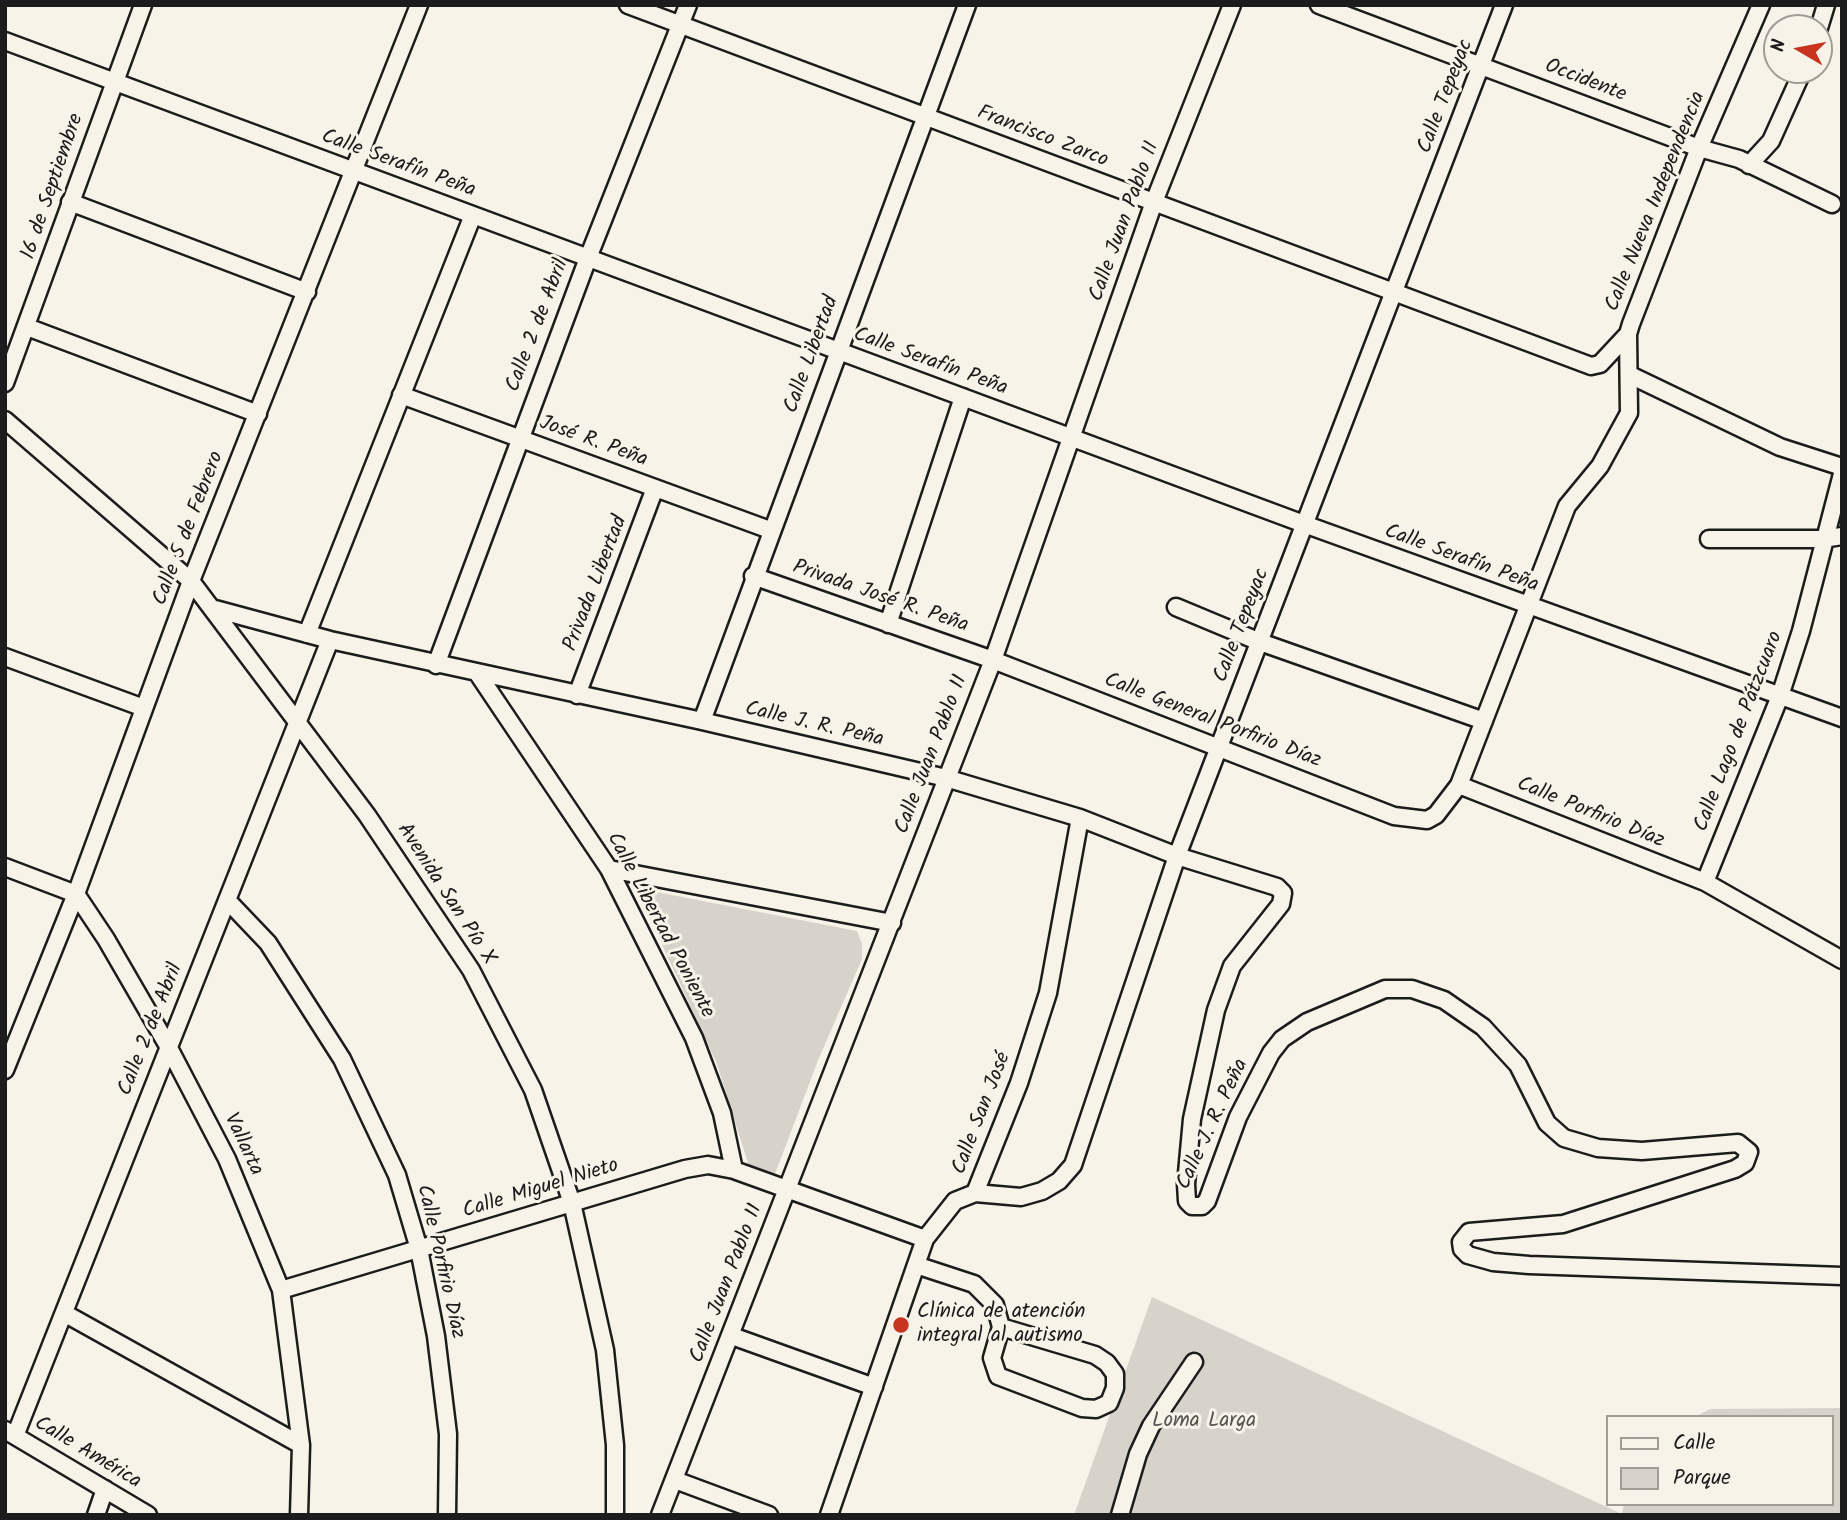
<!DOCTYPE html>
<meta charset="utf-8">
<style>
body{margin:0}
#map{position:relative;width:1847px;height:1520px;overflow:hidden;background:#f7f3e8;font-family:Kalam,sans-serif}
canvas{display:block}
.frame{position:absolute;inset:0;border:7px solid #1c1c1c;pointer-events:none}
.legend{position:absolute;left:1606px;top:1415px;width:228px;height:91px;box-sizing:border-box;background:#f7f3e8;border:2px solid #9f9d96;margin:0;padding:9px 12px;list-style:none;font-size:21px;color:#1c1c1c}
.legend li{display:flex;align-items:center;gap:14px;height:35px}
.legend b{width:35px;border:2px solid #9f9d96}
.north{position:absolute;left:1763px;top:14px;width:70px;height:70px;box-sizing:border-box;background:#f7f3e8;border:2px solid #9f9d96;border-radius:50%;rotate:280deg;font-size:19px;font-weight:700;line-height:28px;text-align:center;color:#1c1c1c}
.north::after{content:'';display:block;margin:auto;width:24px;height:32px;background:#c8321e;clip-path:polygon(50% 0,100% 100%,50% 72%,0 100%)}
</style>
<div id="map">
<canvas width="1847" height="1520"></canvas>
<div class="frame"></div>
<ul class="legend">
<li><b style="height:9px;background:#f7f3e8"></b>Calle</li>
<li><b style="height:19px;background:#d7d3cb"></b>Parque</li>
</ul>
<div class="north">N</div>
</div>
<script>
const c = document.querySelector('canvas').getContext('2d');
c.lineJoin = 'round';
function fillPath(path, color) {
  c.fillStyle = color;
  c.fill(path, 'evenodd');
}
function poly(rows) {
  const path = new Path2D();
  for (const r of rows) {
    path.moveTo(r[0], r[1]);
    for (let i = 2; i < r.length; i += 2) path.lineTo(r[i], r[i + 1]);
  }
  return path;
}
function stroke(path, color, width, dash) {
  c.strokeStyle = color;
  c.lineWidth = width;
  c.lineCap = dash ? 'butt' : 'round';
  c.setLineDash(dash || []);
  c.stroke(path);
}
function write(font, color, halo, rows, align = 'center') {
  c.font = font + ' Kalam,sans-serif';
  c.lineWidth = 6;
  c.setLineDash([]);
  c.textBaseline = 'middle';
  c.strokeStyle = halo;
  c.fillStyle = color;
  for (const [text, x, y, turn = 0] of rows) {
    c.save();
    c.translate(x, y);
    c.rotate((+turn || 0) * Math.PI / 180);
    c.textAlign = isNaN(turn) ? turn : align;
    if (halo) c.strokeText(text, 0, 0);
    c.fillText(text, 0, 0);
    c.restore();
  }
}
const green = poly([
 [636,888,857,931,862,944,862,959,819,1058,773,1179,752,1176,717,1064],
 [1152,1297,1622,1514,1624,1504,1831,1504,1831,1417,1695,1417,1710,1409,1842,1408,1842,1515,1074,1515]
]);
const minor = poly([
 [628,5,1591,366,1600,364,1628,334],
 [1319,5,1699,148,1739,159,1832,204],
 [1819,28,1826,5],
 [5,41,1304,524,1842,718],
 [1749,165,1771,141,1803,70],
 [70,202,307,292],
 [27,327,258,414],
 [1630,375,1780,447,1842,467],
 [5,383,143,5],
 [401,395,770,530],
 [5,420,191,581,367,815,471,970,533,1090,572,1203,605,1350,615,1445,615,1515],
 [1709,539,1823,539,1842,536],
 [753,576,993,660,1394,816,1427,820,1436,815,1459,785,1567,506,1600,466,1629,413,1628,334,1631,324,1699,148,1761,5],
 [1176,607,1260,642,1484,721],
 [215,609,330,640,702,721,946,778,1080,818,1177,856,1277,887,1283,893,1281,904,1232,966,1216,1010,1192,1119,1186,1184,1187,1201,1192,1206,1202,1206,1207,1201,1238,1117,1271,1053,1282,1039,1307,1022,1385,989,1412,989,1444,1000,1483,1027,1518,1065,1547,1123,1564,1138,1598,1148,1642,1151,1738,1143,1749,1152,1745,1163,1735,1169,1563,1224,1469,1232,1461,1242,1462,1249,1468,1255,1493,1262,1529,1265,1842,1276],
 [888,624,963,397],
 [307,634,473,215],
 [5,657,144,708],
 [436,665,588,258,688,5],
 [478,674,609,869,694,1038,722,1113,734,1170],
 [577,695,655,488],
 [702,721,967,5],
 [1459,785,1705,882,1842,960],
 [5,867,76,894,106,939,168,1046,227,1159,281,1290,301,1445,299,1515],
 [609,869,892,923],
 [1705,882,1780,696,1801,631,1842,474],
 [227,900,268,943,342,1059,397,1175,419,1249,436,1336,448,1434,447,1515],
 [5,1070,76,894,191,581,419,5],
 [975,1193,1021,1197,1042,1191,1059,1181,1073,1165,1177,856,1504,5],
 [916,1265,974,1284,995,1305,1001,1327,992,1358,998,1376,1082,1408,1096,1409,1109,1403,1115,1388,1115,1374,1107,1363,1095,1355,1001,1327],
 [281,1290,685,1169,708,1165,734,1170,925,1239],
 [64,1313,301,1445],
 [732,1336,874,1387],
 [5,1430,148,1515],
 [15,1436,330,640],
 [675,1480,769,1515],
 [96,1515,105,1489],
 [660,1515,993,660,1154,202,1232,5],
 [829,1515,925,1239,955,1201,975,1193,1019,1083,1048,993,1080,818],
 [1120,1515,1138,1454,1151,1426,1194,1362]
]);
const markers = [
 [901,1325,9,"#c8321e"]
];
const streetNames = [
 ["Occidente",1585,82,21],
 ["Calle Tepeyac",1447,97,-69],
 ["Francisco Zarco",1042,138,21],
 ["Calle Serafín Peña",398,165,20],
 ["16 de Septiembre",54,187,-71],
 ["Calle Nueva Independencia",1657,202,-68],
 ["Calle Juan Pablo II",1126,222,-70],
 ["Calle 2 de Abril",539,326,-69],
 ["Calle Libertad",813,355,-70],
 ["Calle Serafín Peña",930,363,20],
 ["José R. Peña",593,443,20],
 ["Calle 5 de Febrero",190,529,-69],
 ["Calle Serafín Peña",1461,560,20],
 ["Privada Libertad",597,584,-69],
 ["Privada José R. Peña",880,598,19],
 ["Calle Tepeyac",1243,626,-69],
 ["Calle General Porfirio Díaz",1212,722,21],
 ["Calle J. R. Peña",814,726,13],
 ["Calle Lago de Pátzcuaro",1740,732,-69],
 ["Calle Juan Pablo II",933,755,-69],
 ["Calle Porfirio Díaz",1590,814,22],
 ["Avenida San Pío X",445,895,57],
 ["Calle Libertad Poniente",659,926,62],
 ["Calle 2 de Abril",152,1030,-68],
 ["Calle San José",983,1114,-69],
 ["Calle J. R. Peña",1214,1125,-65],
 ["Vallarta",242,1145,65],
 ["Calle Miguel Nieto",541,1190,-17],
 ["Calle Porfirio Díaz",439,1262,77],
 ["Calle Juan Pablo II",728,1284,-69],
 ["Calle América",87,1454,31]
];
const poiNames = [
 ["Clínica de atención",917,1313],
 ["integral al autismo",917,1337]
];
const parkNames = [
 ["Loma Larga",1204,1422]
];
fillPath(green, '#d7d3cb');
stroke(minor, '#1c1c1c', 21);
stroke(minor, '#f7f3e8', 16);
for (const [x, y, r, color] of markers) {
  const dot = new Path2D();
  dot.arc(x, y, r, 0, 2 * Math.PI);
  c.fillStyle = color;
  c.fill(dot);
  stroke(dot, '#f7f3e8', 2.5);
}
write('21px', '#1c1c1c', '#f7f3e8', streetNames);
write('21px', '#1c1c1c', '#f7f3e8', poiNames, 'left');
write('21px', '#545351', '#f7f3e8', parkNames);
</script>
